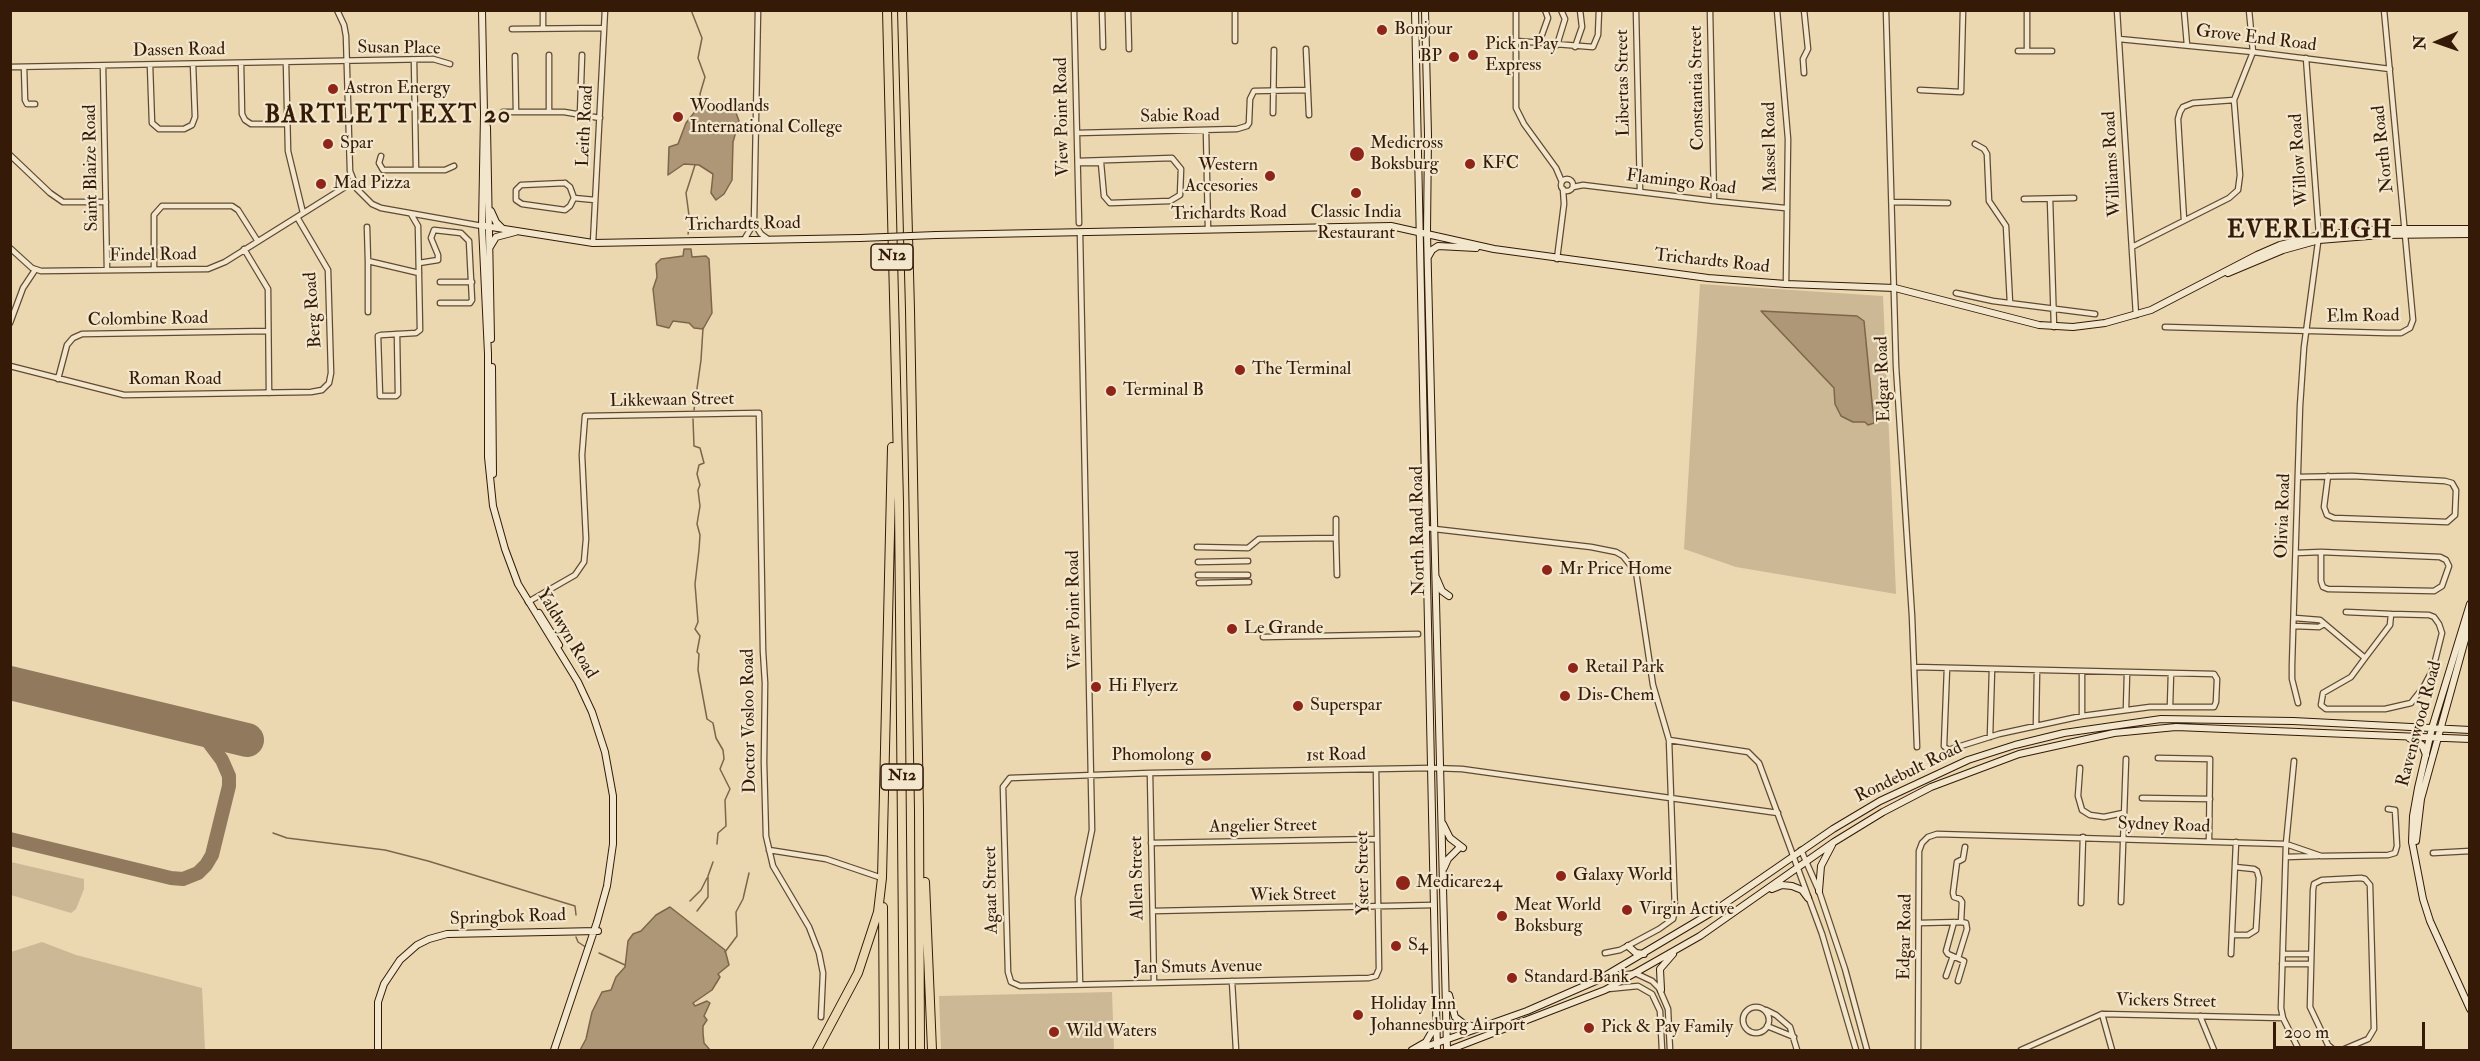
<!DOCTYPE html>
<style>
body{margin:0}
#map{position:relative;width:2480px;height:1061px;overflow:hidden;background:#ebd8b1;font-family:"IM FELL Double Pica",serif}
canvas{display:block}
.frame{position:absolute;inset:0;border:12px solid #341a07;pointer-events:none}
.north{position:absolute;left:2408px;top:12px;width:60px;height:60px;-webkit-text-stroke:4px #f2e6cc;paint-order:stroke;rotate:268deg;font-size:16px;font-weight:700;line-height:24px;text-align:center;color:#341a07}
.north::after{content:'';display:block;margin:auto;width:21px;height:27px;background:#341a07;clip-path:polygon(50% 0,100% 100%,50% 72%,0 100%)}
.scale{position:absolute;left:2273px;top:1022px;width:152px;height:27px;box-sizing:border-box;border:3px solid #341a07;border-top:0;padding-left:8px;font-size:18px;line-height:21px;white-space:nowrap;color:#341a07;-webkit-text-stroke:4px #f2e6cc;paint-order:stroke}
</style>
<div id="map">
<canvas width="2480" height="1061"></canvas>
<div class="frame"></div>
<div class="north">N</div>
<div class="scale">200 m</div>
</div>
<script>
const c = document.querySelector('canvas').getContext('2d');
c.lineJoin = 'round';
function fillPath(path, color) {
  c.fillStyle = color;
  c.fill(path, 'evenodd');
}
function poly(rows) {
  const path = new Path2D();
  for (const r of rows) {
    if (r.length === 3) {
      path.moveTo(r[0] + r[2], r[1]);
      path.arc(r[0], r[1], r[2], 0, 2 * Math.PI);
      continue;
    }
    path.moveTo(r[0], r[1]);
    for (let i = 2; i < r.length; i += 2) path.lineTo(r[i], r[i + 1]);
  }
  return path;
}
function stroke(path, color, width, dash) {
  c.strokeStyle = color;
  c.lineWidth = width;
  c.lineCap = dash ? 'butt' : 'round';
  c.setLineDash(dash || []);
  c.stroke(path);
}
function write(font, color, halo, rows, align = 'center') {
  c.font = font + ' "IM FELL Double Pica",serif';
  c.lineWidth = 4.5;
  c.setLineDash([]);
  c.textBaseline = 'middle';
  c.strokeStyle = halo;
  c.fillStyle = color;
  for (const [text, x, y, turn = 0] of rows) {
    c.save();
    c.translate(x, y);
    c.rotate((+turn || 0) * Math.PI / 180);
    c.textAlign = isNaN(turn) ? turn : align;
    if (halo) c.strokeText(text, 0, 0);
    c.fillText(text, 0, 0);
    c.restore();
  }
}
const green = poly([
 [1700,284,1883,296,1896,594,1736,567,1684,549],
 [11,862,84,879,84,889,76,909,71,913,11,895],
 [42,942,76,955,202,988,205,1050,11,1050,11,952],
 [1112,992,1114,1050,941,1050,939,996]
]);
const water = poly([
 [729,107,735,110,739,121,733,142,732,180,724,194,716,200,711,193,713,174,699,165,684,164,668,175,669,147,678,144,686,123,697,109,729,107],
 [684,249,691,249,692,257,706,256,709,259,712,313,703,329,694,328,689,323,673,321,669,328,657,325,653,289,657,277,656,264,661,259,683,256,684,249],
 [1761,311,1857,316,1864,321,1874,423,1868,425,1865,422,1853,422,1841,416,1835,404,1834,388,1761,311],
 [670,907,725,950,729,965,718,974,720,977,712,990,693,1003,695,1006,707,1001,710,1003,704,1016,707,1020,703,1026,703,1033,704,1043,710,1050,580,1050,586,1039,592,1012,602,992,611,990,616,977,625,967,628,941,633,934,641,931,656,915,670,907]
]);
const stream = poly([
 [691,10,702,38,698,58,705,77,700,94,702,110],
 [688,234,690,223,686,193,695,165],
 [694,410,701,360,703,328],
 [693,419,694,446,700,448,704,463,699,465,697,474,700,485,698,490,700,506,697,524,700,535,699,550,695,584,698,622,695,629,700,636,697,652,699,654,698,670,707,719,713,723,716,738,723,750,724,759,720,769,730,789,725,800,726,826,718,833,717,844],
 [273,833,287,838,385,850,428,861,575,906,576,915],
 [690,901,701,890,707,878],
 [697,911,708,897,708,876,713,862],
 [576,937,578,942,587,948],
 [725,952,737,936,736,912,743,899,749,873],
 [599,953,625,965]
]);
const taxiway = poly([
 [10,839,171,878,183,879,198,873,206,865,212,855,229,786,229,776,222,760,207,740,175,723]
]);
const runway = poly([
 [10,683,247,740]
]);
const street = poly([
 [337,10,344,25,346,36,350,171,357,189,372,204,381,208,482,226],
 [1074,10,1079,223],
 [1102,10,1103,47],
 [1128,10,1129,49],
 [1235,10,1235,41],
 [1516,10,1516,108,1524,124,1556,168,1562,182],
 [1636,10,1640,191],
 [1710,10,1714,201],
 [1777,10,1788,139,1786,284],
 [1804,10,1808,49,1803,59,1804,73],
 [1886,10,1896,366,1912,616,1917,747],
 [2027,10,2027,50],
 [2117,10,2136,315],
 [2184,10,2187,45],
 [543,28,543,10],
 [512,29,604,28],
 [2119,39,2253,52,2390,69],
 [1517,41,1593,47,1598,35,1599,10],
 [1539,43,1548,18,1545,10],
 [1557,45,1565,19,1561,10],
 [1575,47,1582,27,1580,10],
 [1306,49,1309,115],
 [2018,51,2052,51],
 [515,56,516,112],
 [241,63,242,114,245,120,251,124,286,124],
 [286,63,288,151,303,213],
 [150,65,152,123,159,129,184,129,192,125,195,117,193,64],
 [103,66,107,270],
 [10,67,433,59,450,64],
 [24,67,25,100,27,104,35,104],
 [1920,90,1961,92,1963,10],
 [503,112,564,112,600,118],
 [549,112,549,55],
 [1273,113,1274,50],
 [580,114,582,55],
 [1206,130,1208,229],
 [1077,133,1237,129,1247,126,1249,123,1250,99,1254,91,1307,90],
 [1975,144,1984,149,1987,154,1989,201,2006,226,2010,303],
 [10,155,50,193,63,202,106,202],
 [381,156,379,163,383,170,416,170,414,60],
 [1078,161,1172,158,1181,169,1180,195,1170,201,1110,203,1104,196,1101,163,1078,163],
 [416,170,445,170,454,166],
 [1567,185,6],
 [565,183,570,187,574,198,570,206,565,210,522,204,516,200,516,190,521,185,565,183],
 [1573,187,1583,185,1714,201,1785,208],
 [574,198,595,200],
 [2024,199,2074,198],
 [2050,199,2054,327],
 [1892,202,1948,203],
 [2184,220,2178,119,2180,112,2183,107,2193,103,2234,100],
 [754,223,761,234,768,239],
 [367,227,368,261,419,273],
 [1080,233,1092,830,1078,898,1080,984],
 [744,240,754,223,758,10],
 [593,243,605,10],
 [2132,247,2229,198,2238,190,2240,175,2234,100,2253,52,2249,10],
 [10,248,32,268,41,271,208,269,225,262,353,182],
 [244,249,268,289,269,393],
 [1557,259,1564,204,1563,189],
 [419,263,438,260,438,255,431,238,434,230,461,233,469,241,472,300,470,303,440,303],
 [154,269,154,215,162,206,232,206,238,210,257,240],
 [440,282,472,282],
 [1956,293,1993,301,2095,314],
 [368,312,368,261],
 [10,323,23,288,35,270],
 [2165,327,2387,333,2401,333,2410,328,2413,320,2384,10],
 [397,334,398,394,396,396,380,396,378,336,381,335,416,333,420,330,418,226,411,214],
 [10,366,124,395,311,392,322,390,329,383,331,373,328,270,297,217],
 [58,379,67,345,73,338,82,334,268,331],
 [2298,477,2352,476,2445,481,2452,483,2456,490,2455,515,2447,522,2334,518,2327,515,2324,507,2328,476],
 [1336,519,1336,538],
 [1426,528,1591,547,1616,552,1623,556,1636,572,1653,685,1669,740,1675,910,1673,919,1659,929,1620,950,1605,953],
 [1197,547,1248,548,1259,539,1336,538,1337,575],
 [2296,553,2321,552,2440,557,2446,560,2449,566,2442,586,2434,591,2328,589,2323,587,2321,581,2321,552],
 [1198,562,1248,561],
 [1198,575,1248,575],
 [1199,583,1249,582],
 [528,602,575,575,584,562,586,539,582,455,585,416,759,413,763,651,765,683,764,762,766,836,773,866,809,927,819,953,823,973,821,1017],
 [2346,612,2391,614],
 [2295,618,2320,620,2365,658,2351,677,2323,693,2321,705,2326,709,2385,709,2411,703,2423,688,2433,669,2442,633,2439,624,2434,617,2429,615,2391,614,2390,625,2365,658],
 [2294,626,2319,627,2324,624],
 [1263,637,1418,634],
 [1914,667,2214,674,2217,679,2216,702,2214,707,2150,707,2082,716,1999,734,1948,750,1944,746,1947,668],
 [2082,672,2082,716],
 [2298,703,2292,679,2292,665,2300,406,2304,347,2319,235,2306,58],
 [2170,706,2171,673],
 [2126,709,2127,673],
 [2036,726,2037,671],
 [1990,737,1992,669],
 [1669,740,1748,752,1759,763,1822,934,1856,1050],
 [2158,758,2210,759,2209,841],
 [2294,761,2286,844,2281,1008,2283,1018,2299,1050],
 [2080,768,2078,796,2082,810,2090,815,2104,817,2123,813],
 [1376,769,1379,969,1376,976,1369,978,1020,986,1011,982,1008,972,1003,787,1010,778,1150,773,1432,768,1462,769,1778,813],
 [1150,773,1154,983],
 [2142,798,2210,799],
 [1151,843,1377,839],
 [769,850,826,859,882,878],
 [1801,850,1819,891,1845,969,1867,1050],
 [2433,853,2470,851],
 [2286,857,2318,856],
 [2121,902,2126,759],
 [2081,903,2083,837],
 [1153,911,1433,905],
 [1954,922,1946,951,1948,954,1964,961,1958,981],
 [1961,922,1962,902,1960,899,1954,897,1953,893,1957,862,1963,859,1965,847],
 [1920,923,1961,922,1966,923,1967,929,1958,958],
 [2233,935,2248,935,2256,930,2259,878,2257,871,2254,869,2235,867],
 [2231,954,2236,842],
 [2283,954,2311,954],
 [2282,964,2311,964],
 [1946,976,1953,956],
 [1601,979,1635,973,1652,981,1659,988,1668,1009,1670,1050],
 [1232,981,1236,1050],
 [1608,989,1638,986,1652,994,1660,1011,1662,1050],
 [1756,1020,13],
 [1766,1010,1776,1015,1790,1027,1797,1050],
 [2102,1014,2112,1050],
 [2200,1016,2214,1050],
 [1767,1026,1794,1037],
 [1918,1050,1919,851,1922,843,1928,837,1937,834,2286,844,2321,856,2388,855,2395,853,2397,846,2395,810,2388,809],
 [2021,1050,2102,1014,2283,1018],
 [2334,1050,2328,1045,2310,1007,2313,890,2314,884,2322,880,2361,878,2365,879,2370,885,2374,1029,2368,1039,2342,1050]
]);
const secondary = poly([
 [482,10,484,114,482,226,488,354,488,457,493,506,505,549,518,584,578,682,592,712,605,752,613,796,613,844,607,886,597,922,554,1050],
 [1415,10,1437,1050],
 [1425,10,1428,135,1427,233,1447,1050],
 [487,127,491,339],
 [491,211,496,222,503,229],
 [485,226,593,243,860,238],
 [936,235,1391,226,1494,249,1708,278,1786,284,1895,288,2039,325,2073,327,2105,323,2151,310,2257,255,2280,245,2319,235,2383,229,2470,229],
 [490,247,496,237,515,232],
 [1428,257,1432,250,1438,246,1476,248],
 [2228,273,2283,250,2319,240,2381,235,2470,234],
 [492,367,493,474],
 [1436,577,1442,591,1449,596],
 [2470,604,2432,728,2418,788,2413,816,2412,842,2423,899,2430,921,2470,1009],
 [539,613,559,645],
 [2409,738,2422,745,2426,755],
 [1443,824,1450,838,1463,848],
 [2416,841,2421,799,2470,622],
 [1444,868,1448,859,1460,847],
 [1772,889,1782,885,1792,886,1802,890,1808,898],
 [1819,891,1821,866,1832,845],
 [1628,946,1636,953,1644,954],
 [1661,990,1660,969,1673,954],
 [1449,995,1455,1017,1464,1024,1479,1028],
 [378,1050,378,1002,384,984,400,960,417,945,429,939,447,934,598,931],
 [1412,1050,1426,1042,1434,1028],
 [1417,1050,1527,1011,1598,980,1714,911,1833,829,1880,801,1968,760,2015,745,2064,733,2161,719,2293,721,2470,730],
 [1449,1050,1605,990,1700,936,1834,842,1883,812,1931,787,2019,754,2114,733,2176,727,2470,739]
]);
const highway = poly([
 [887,10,899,503,904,1050],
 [902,10,910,310,919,810,920,1050],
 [925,882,932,1050],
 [883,907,884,1050],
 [817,1050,858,973,878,912,882,878,892,447]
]);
const secondaryBridge = poly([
 [860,238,936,235]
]);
const markers = [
 [1382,30,6,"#8f2418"],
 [1473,55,6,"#8f2418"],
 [1454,57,6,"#8f2418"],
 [333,89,6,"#8f2418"],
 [678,117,6,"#8f2418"],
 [328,144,6,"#8f2418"],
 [1357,154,8,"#8f2418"],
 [1470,164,6,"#8f2418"],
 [1270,176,6,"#8f2418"],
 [321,184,6,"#8f2418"],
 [1356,193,6,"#8f2418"],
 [1240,370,6,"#8f2418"],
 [1111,391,6,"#8f2418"],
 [1547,570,6,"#8f2418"],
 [1232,629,6,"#8f2418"],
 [1573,668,6,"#8f2418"],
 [1096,687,6,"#8f2418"],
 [1565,696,6,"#8f2418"],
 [1298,706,6,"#8f2418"],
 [1206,756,6,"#8f2418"],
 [1561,876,6,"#8f2418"],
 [1403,883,8,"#8f2418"],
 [1627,910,6,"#8f2418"],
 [1502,916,6,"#8f2418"],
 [1396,946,6,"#8f2418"],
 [1512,978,6,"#8f2418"],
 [1358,1015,6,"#8f2418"],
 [1589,1028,6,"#8f2418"],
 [1054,1032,6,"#8f2418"]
];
const shields = [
 [892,257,42],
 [902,777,42]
];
const shieldNames = [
 ["N12",892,257],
 ["N12",902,777]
];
const poiNames = [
 ["Bonjour",1394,30],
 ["Pick n Pay",1485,45],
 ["Express",1485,66],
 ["BP",1442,57,"right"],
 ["Astron Energy",345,89],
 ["Woodlands",690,107],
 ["International College",690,128],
 ["Spar",340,144],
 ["Medicross",1370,144],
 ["Boksburg",1370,165],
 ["KFC",1482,164],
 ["Western",1258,166,"right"],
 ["Accesories",1258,187,"right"],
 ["Mad Pizza",333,184],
 ["Classic India",1356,213,"center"],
 ["Restaurant",1356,234,"center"],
 ["The Terminal",1252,370],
 ["Terminal B",1123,391],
 ["Mr Price Home",1559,570],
 ["Le Grande",1244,629],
 ["Retail Park",1585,668],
 ["Hi Flyerz",1108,687],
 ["Dis-Chem",1577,696],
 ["Superspar",1310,706],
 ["Phomolong",1194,756,"right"],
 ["Galaxy World",1573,876],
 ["Medicare24",1416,883],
 ["Meat World",1514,906],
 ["Boksburg",1514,927],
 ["Virgin Active",1639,910],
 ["S4",1408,946],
 ["Standard Bank",1524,978],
 ["Holiday Inn",1370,1005],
 ["Johannesburg Airport",1370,1026],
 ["Pick & Pay Family",1601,1028],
 ["Wild Waters",1066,1032]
];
const streetNames = [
 ["Grove End Road",2256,39,7],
 ["Susan Place",399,49,1],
 ["Dassen Road",179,51,-1],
 ["Libertas Street",1624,83,-91],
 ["Constantia Street",1698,88,-91],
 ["View Point Road",1063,117,-91],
 ["Sabie Road",1180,117,-1],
 ["Leith Road",586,126,-87],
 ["Massel Road",1771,147,-91],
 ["North Road",2384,149,-96],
 ["Willow Road",2300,160,-94],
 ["Williams Road",2113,164,-93],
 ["Saint Blaize Road",92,168,-91],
 ["Flamingo Road",1681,183,7],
 ["Trichardts Road",1229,214,-1],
 ["Trichardts Road",743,225,-1],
 ["Findel Road",153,256,-1],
 ["Trichardts Road",1712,262,6],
 ["Berg Road",314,310,-94],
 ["Elm Road",2363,317,-1],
 ["Colombine Road",148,320,-1],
 ["Edgar Road",1884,379,-92],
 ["Roman Road",175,380],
 ["Likkewaan Street",672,401,-1],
 ["Olivia Road",2284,516,-88],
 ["North Rand Road",1419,531,-91],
 ["View Point Road",1075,610,-91],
 ["Yaldwyn Road",566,634,59],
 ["Doctor Vosloo Road",750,721,-91],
 ["Ravenswood Road",2420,724,-75],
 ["1st Road",1336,756,-1],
 ["Rondebult Road",1909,773,-26],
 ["Sydney Road",2164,826,2],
 ["Angelier Street",1263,827,-1],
 ["Yster Street",1364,873,-91],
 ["Allen Street",1138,878,-91],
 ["Agaat Street",992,890,-91],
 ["Wiek Street",1293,896,-1],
 ["Springbok Road",508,918,-2],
 ["Edgar Road",1906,937,-89],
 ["Jan Smuts Avenue",1198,968,-1],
 ["Vickers Street",2166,1002,1]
];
const districtNames = [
 ["BARTLETT EXT 20",388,117],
 ["EVERLEIGH",2310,232]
];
fillPath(green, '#ccb894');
fillPath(water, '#ad9777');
stroke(water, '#7d654a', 1.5);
stroke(stream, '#7d654a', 1.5);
stroke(taxiway, '#90795c', 14);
stroke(runway, '#90795c', 34);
stroke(street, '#624a32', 7);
stroke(secondary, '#341a07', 8);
stroke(highway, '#341a07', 10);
stroke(street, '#f2e6cc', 4.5);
stroke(secondary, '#f2e6cc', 6);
stroke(highway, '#ebd8b1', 8);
stroke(secondaryBridge, '#341a07', 8, []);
stroke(secondaryBridge, '#f2e6cc', 6);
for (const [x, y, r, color] of markers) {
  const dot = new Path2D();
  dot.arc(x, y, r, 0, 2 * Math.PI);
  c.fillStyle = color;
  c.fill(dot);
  stroke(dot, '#f2e6cc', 2);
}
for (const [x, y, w] of shields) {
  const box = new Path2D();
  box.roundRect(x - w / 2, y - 13, w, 26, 4.5);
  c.fillStyle = '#f2e6cc';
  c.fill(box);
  stroke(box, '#341a07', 1.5);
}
write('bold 16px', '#341a07', null, shieldNames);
write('18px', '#341a07', '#f2e6cc', poiNames, 'left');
write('18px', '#341a07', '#f2e6cc', streetNames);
c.letterSpacing = '1.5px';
write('bold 24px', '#341a07', '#f2e6cc', districtNames);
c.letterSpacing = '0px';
</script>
